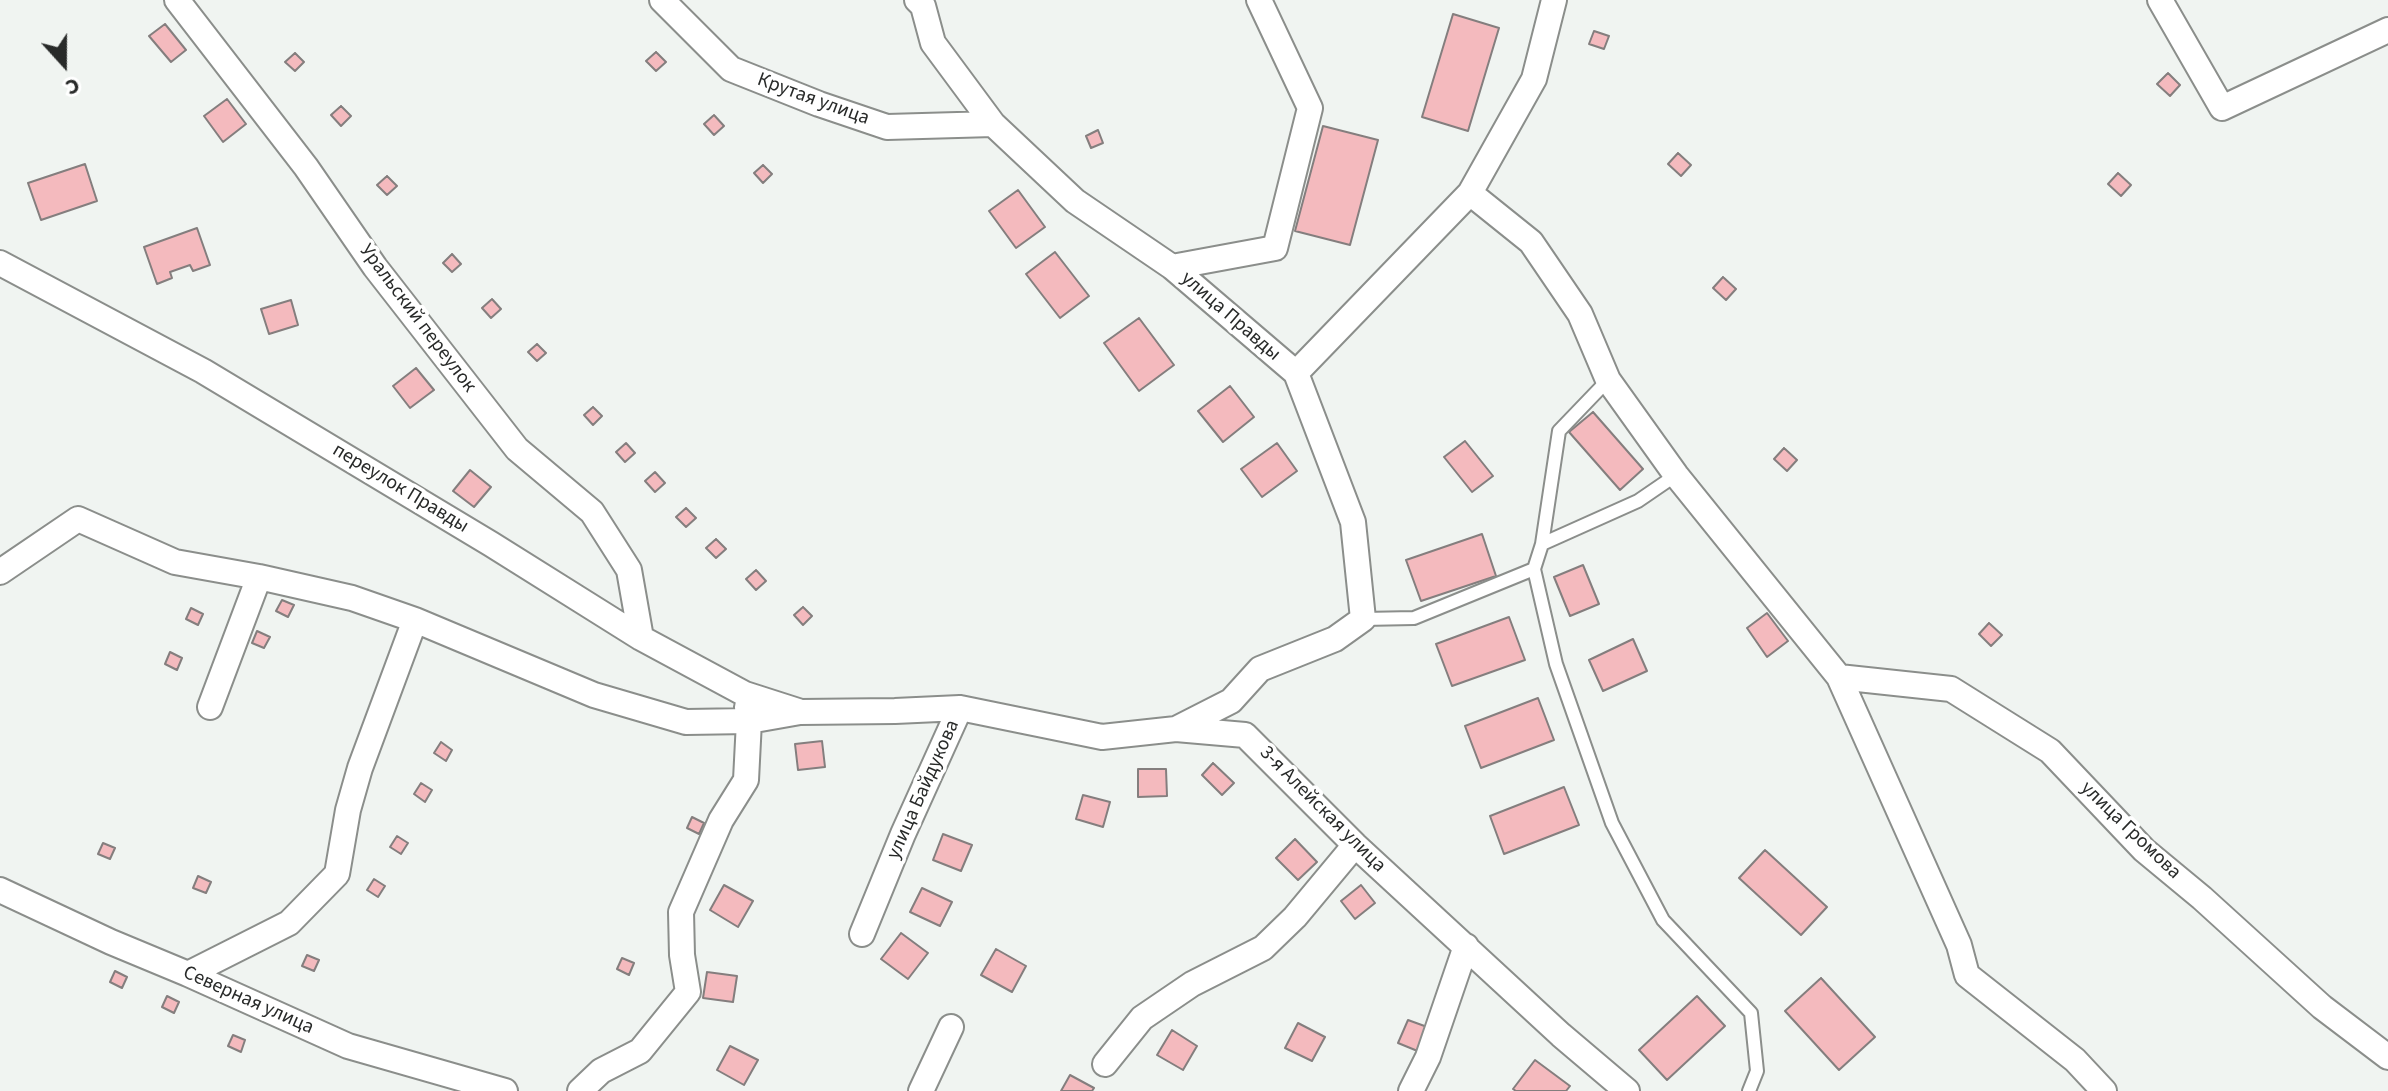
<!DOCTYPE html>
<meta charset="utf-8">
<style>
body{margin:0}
#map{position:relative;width:2388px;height:1091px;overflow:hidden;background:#f0f4f1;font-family:"Source Sans 3",sans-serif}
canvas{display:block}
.north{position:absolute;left:24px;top:24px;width:80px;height:80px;-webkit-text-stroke:6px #fff;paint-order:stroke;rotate:159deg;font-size:22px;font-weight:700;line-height:32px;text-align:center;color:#282a29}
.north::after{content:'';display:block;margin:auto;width:28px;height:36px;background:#282a29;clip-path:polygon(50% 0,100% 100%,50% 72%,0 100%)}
</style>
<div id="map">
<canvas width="2388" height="1091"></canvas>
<div class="north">С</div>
</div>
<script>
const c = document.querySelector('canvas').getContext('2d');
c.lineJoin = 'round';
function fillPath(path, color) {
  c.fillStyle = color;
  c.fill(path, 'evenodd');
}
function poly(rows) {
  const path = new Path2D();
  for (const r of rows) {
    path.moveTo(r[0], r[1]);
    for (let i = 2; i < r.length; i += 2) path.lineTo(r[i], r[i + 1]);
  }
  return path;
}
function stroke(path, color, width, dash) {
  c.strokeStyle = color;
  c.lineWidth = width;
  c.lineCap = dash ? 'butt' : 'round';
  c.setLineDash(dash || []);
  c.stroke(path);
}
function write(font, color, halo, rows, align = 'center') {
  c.font = font + ' "Source Sans 3",sans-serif';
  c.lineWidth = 7;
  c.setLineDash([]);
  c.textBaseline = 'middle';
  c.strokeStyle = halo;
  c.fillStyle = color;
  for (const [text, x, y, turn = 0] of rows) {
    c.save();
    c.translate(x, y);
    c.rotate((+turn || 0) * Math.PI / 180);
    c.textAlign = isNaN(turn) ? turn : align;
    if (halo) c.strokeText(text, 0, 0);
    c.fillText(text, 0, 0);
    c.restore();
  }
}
const building = poly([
 [1453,14,1499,28,1468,131,1422,117,1453,14],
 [165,24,186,50,171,62,149,36,165,24],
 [1594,31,1609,36,1604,49,1589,44,1594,31],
 [656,52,666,62,656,71,646,61,656,52],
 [295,53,304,62,295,71,285,62,295,53],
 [2168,73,2180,85,2170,96,2157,84,2168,73],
 [227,99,246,124,223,142,204,116,227,99],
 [341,106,351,116,341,126,331,115,341,106],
 [714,115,724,126,714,135,704,124,714,115],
 [1323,126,1378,140,1350,245,1295,231,1323,126],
 [1098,130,1103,143,1091,148,1086,136,1098,130],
 [1678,153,1691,165,1681,176,1668,164,1678,153],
 [85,164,97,201,41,220,28,183,85,164],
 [763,165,772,174,763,183,754,173,763,165],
 [2118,173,2131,185,2121,196,2108,184,2118,173],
 [387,176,397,186,387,195,377,185,387,176],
 [1018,190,1045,227,1016,248,989,211,1018,190],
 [197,228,210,265,193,271,190,265,170,272,172,278,157,284,144,247,197,228],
 [1055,252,1089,296,1060,318,1026,274,1055,252],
 [452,254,461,264,452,272,443,263,452,254],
 [1723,277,1736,289,1726,300,1713,288,1723,277],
 [492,299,501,309,491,318,482,308,492,299],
 [291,300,298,325,269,334,261,309,291,300],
 [1139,318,1174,365,1139,391,1104,343,1139,318],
 [537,344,546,353,537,361,528,352,537,344],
 [416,368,434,390,410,408,393,386,416,368],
 [1230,386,1254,417,1223,442,1198,411,1230,386],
 [593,407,602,416,593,425,584,415,593,407],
 [1593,412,1643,469,1620,490,1569,432,1593,412],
 [1465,441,1493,476,1472,492,1444,457,1465,441],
 [626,443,635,453,625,462,616,452,626,443],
 [1277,443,1297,471,1262,497,1241,469,1277,443],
 [1784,448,1797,460,1787,471,1774,459,1784,448],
 [470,470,491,487,474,507,453,491,470,470],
 [655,472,665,483,655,492,645,481,655,472],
 [686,508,696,518,686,527,676,517,686,508],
 [1482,534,1496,576,1421,601,1406,560,1482,534],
 [716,539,726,549,716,558,706,548,716,539],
 [1583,565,1599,604,1570,616,1554,577,1583,565],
 [756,570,766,581,756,590,746,579,756,570],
 [282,600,294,605,288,617,276,611,282,600],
 [803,607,812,616,803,625,794,615,803,607],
 [191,608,203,614,198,625,186,619,191,608],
 [1767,613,1788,641,1767,657,1747,628,1767,613],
 [1509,617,1525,660,1452,686,1436,644,1509,617],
 [1989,623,2002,635,1991,646,1979,634,1989,623],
 [257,631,270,637,264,648,252,643,257,631],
 [1633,639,1647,671,1603,691,1589,660,1633,639],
 [170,652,182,658,177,670,165,664,170,652],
 [1538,698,1554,740,1481,768,1465,726,1538,698],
 [822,741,825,767,798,770,795,744,822,741],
 [441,742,452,750,446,761,434,753,441,742],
 [1213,763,1234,783,1222,795,1202,775,1213,763],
 [1138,769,1166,769,1167,796,1138,797,1138,769],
 [421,783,432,790,425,802,414,794,421,783],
 [1564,787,1579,825,1504,854,1490,816,1564,787],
 [1083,795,1110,802,1103,827,1076,819,1083,795],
 [692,817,704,823,699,834,687,828,692,817],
 [943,834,972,845,961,871,933,860,943,834],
 [397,836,408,843,401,854,390,847,397,836],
 [1295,839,1317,862,1298,880,1276,858,1295,839],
 [103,843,115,848,110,859,98,854,103,843],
 [1765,850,1827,907,1801,935,1739,878,1765,850],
 [198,876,211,882,206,893,193,888,198,876],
 [374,879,385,886,378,897,367,890,374,879],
 [724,885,753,901,738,927,710,910,724,885],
 [1361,885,1375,903,1355,919,1341,901,1361,885],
 [922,888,952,902,940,926,910,912,922,888],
 [901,933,928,953,908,979,881,959,901,933],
 [996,949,1026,966,1012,992,981,975,996,949],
 [307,955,319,960,314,971,302,966,307,955],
 [622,958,634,963,629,975,617,969,622,958],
 [115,971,127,977,122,988,110,982,115,971],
 [707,972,737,976,733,1002,703,998,707,972],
 [1821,978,1875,1037,1839,1070,1785,1011,1821,978],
 [167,996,179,1002,174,1013,162,1007,167,996],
 [1697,996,1725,1026,1667,1080,1639,1050,1697,996],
 [1408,1020,1430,1028,1420,1052,1398,1043,1408,1020],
 [1298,1023,1325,1037,1312,1061,1285,1048,1298,1023],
 [1172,1030,1197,1046,1183,1070,1157,1055,1172,1030],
 [233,1035,245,1040,241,1052,228,1046,233,1035],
 [730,1046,758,1060,744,1085,717,1070,730,1046],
 [1535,1060,1570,1086,1566,1091,1516,1091,1513,1089,1535,1060],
 [1070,1075,1094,1088,1092,1091,1061,1091,1070,1075]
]);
const lane = poly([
 [1676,475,1638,501,1542,544,1534,569,1556,664,1612,823,1663,920,1751,1013,1757,1071,1749,1091],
 [1542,544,1559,431,1608,380],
 [1363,619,1414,618,1534,569]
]);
const street = poly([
 [177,0,306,167,375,267,517,449,592,512,629,570,641,638],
 [662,0,731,69,819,104,887,127,993,124],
 [917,0,923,6,933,43,993,124,1075,201,1172,267,1296,373,1353,522,1363,619,1335,639,1260,669,1231,701,1176,729,1245,735,1355,845,1561,1035,1627,1091],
 [2160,0,2222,108,2388,30],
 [1470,193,1531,242,1580,314,1608,380,1676,475,1839,677,1951,689,2050,751,2144,850,2202,898,2322,1007,2388,1057],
 [0,263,203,371,491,544,641,638,745,694,798,711],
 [1172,267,1275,248,1310,108,1259,0],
 [1296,373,1470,193,1534,79,1554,0],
 [0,572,78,519,175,562,259,577,352,598,415,620,594,695,686,722,749,721,800,712,895,711,960,708,1102,737,1176,729],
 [1839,677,1959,945,1967,975,2075,1060,2104,1091],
 [210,707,259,577],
 [0,890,111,942,188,974,348,1046,505,1091],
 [862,934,903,834,960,708],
 [188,974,289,923,337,874,348,810,360,768,415,620],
 [1105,1064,1142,1018,1192,984,1263,948,1295,917,1355,845],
 [580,1091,601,1071,640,1051,688,992,682,955,681,912,721,820,746,780,749,721,747,707],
 [921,1091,951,1027],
 [1411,1091,1428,1057,1466,946]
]);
const streetNames = [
 ["Крутая улица",813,100,20],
 ["улица Правды",1230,317,41],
 ["Уральский переулок",417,319,53],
 ["переулок Правды",400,489,31],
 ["улица Байдукова",924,790,-66],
 ["3-я Алейская улица",1322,810,45],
 ["улица Громова",2130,831,44],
 ["Северная улица",248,1001,24]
];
fillPath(building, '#f4babe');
stroke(building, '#847e7e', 2);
stroke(lane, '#8b8e8b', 16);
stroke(street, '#8b8e8b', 28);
stroke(lane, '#fff', 12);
stroke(street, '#fff', 24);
write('20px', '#282a29', '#fff', streetNames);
</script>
